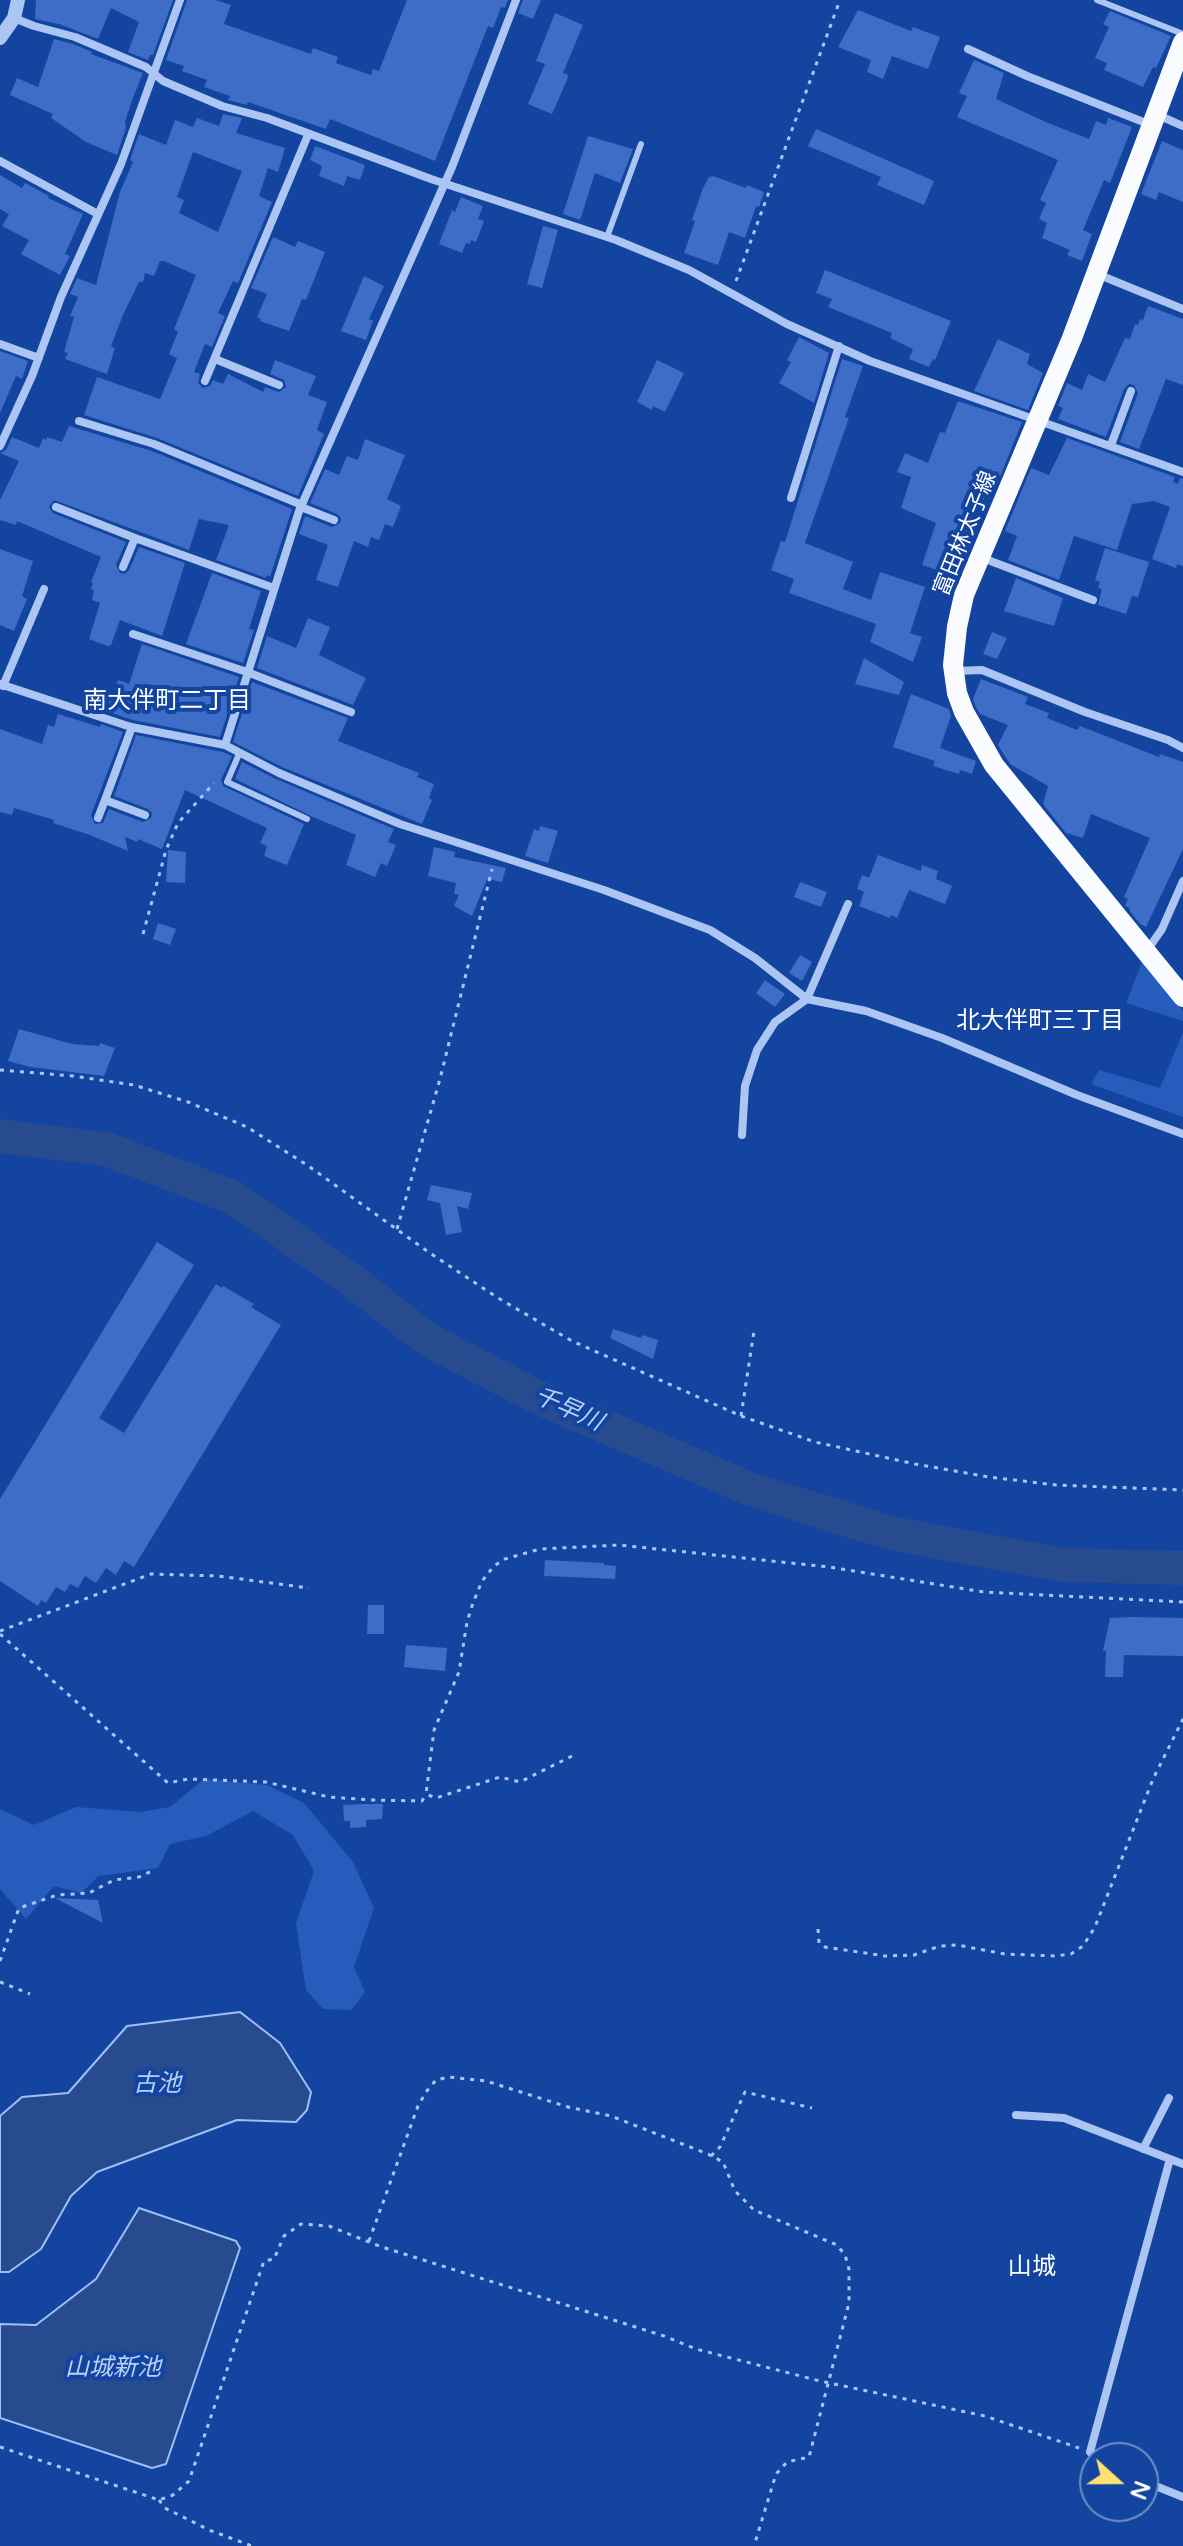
<!DOCTYPE html>
<meta charset="utf-8">
<style>
body{margin:0}
#map{position:relative;width:1183px;height:2546px;overflow:hidden;background:#13449f;font-family:"Varela Round",sans-serif}
canvas{display:block}
.north{position:absolute;left:1079px;top:2442px;width:80px;height:80px;box-sizing:border-box;background:#13449f;border:2px solid #718fc5;border-radius:50%;rotate:111deg;font-size:22px;font-weight:700;line-height:32px;text-align:center;color:#fff}
.north::after{content:'';display:block;margin:auto;width:28px;height:36px;background:#ffe26f;clip-path:polygon(50% 0,100% 100%,50% 72%,0 100%)}
</style>
<div id="map">
<canvas width="1183" height="2546"></canvas>
<div class="north">N</div>
</div>
<script>
const c = document.querySelector('canvas').getContext('2d');
c.lineJoin = 'round';
function fillPath(path, color) {
  c.fillStyle = color;
  c.fill(path, 'evenodd');
}
function poly(rows) {
  const path = new Path2D();
  for (const r of rows) {
    path.moveTo(r[0], r[1]);
    for (let i = 2; i < r.length; i += 2) path.lineTo(r[i], r[i + 1]);
  }
  return path;
}
function stroke(path, color, width, dash) {
  c.strokeStyle = color;
  c.lineWidth = width;
  c.lineCap = dash ? 'butt' : 'round';
  c.setLineDash(dash || []);
  c.stroke(path);
}
function write(font, color, halo, rows, align = 'center') {
  c.font = font + ' "Varela Round","Noto Sans JP",sans-serif';
  c.lineWidth = 8;
  c.setLineDash([]);
  c.textBaseline = 'middle';
  c.strokeStyle = halo;
  c.fillStyle = color;
  for (const [text, x, y, turn = 0] of rows) {
    c.save();
    c.translate(x, y);
    c.rotate((+turn || 0) * Math.PI / 180);
    c.textAlign = isNaN(turn) ? turn : align;
    if (halo) c.strokeText(text, 0, 0);
    c.fillText(text, 0, 0);
    c.restore();
  }
}
const green = poly([
 [1142,962,1183,1011,1183,1021,1126,1003],
 [1183,1032,1183,1117,1091,1084,1099,1070,1160,1088],
 [204,1779,267,1785,304,1803,353,1862,374,1908,354,1967,365,1992,351,2010,323,2009,306,1990,296,1923,314,1871,293,1835,253,1811,206,1836,170,1844,158,1868,99,1876,81,1893,54,1886,26,1919,0,1889,0,1809,34,1825,76,1807,139,1812,170,1807]
]);
const water = poly([
 [240,2012,280,2043,311,2092,307,2110,296,2122,237,2120,97,2172,71,2196,41,2249,9,2272,0,2272,0,2116,22,2097,68,2093,127,2026,240,2012],
 [139,2208,236,2241,240,2248,166,2464,152,2468,0,2418,0,2324,36,2325,96,2279,139,2208]
]);
const river = poly([
 [0,1136,106,1149,232,1197,346,1276,427,1339,539,1398,750,1489,890,1533,1063,1565,1183,1568]
]);
const building = poly([
 [36,0,173,0,153,55,150,55,148,60,128,52,139,22,111,8,98,39,59,24,35,19],
 [187,0,215,0,231,5,224,24,311,54,313,48,338,57,336,63,371,75,373,69,379,71,407,0,508,0,505,8,501,7,493,28,488,26,435,161,330,119,326,129,248,102,247,105,228,100,230,96,204,87,207,80,182,71,184,66,166,60],
 [523,0,541,0,533,19,518,13],
 [858,10,911,31,913,27,940,37,928,69,892,56,883,79,867,72,871,60,838,47],
 [1110,11,1171,36,1156,68,1153,67,1143,87,1104,70,1107,63,1095,58,1109,27,1103,24],
 [555,13,583,25,563,73,568,75,567,80,552,114,528,104,545,64,536,61],
 [54,39,73,44,92,52,91,54,143,73,131,103,125,122,126,128,117,155,86,142,51,118,53,114,10,95,17,78,38,87],
 [974,60,1004,73,996,99,1048,123,1089,139,1096,121,1106,125,1108,118,1132,127,1110,183,1104,180,1083,230,1092,234,1082,261,1067,255,1070,250,1042,238,1047,223,1039,219,1046,203,1040,200,1058,160,957,117,967,96,959,93],
 [223,114,242,118,236,133,285,148,278,172,268,168,259,196,272,202,238,283,233,281,218,313,225,316,212,347,205,344,194,372,200,374,198,383,203,388,210,386,213,380,223,384,228,374,263,392,265,387,279,392,286,387,284,380,270,374,275,360,316,376,308,395,327,402,317,430,324,434,298,496,157,438,84,415,97,377,160,399,177,358,169,354,178,332,174,329,196,275,164,261,160,261,154,276,145,273,143,282,139,282,123,315,111,346,115,348,107,374,65,359,68,353,64,352,74,317,70,316,78,297,70,294,77,278,96,285,120,192,133,162,130,160,139,134,166,145,175,120,193,127,197,118,219,126],
 [193,152,242,171,218,232,179,213,184,200,177,197],
 [816,129,934,181,924,205,877,185,881,177,808,146],
 [588,136,633,149,620,183,595,173,580,220,563,214],
 [1162,141,1183,150,1183,202,1159,192,1156,200,1141,194],
 [315,146,365,165,360,180,347,176,344,186,319,176,322,166,310,160],
 [0,175,22,188,25,183,49,196,48,198,83,214,65,254,70,256,60,275,21,254,29,240,2,226,9,214,0,209],
 [713,176,746,188,747,185,764,192,759,207,756,206,745,238,729,232,718,265,684,253,695,221,692,220,703,188,709,177],
 [461,197,483,206,478,219,484,221,476,242,471,240,470,244,466,243,462,253,439,244,452,210,455,212],
 [543,226,558,230,542,288,527,284],
 [273,237,295,247,298,241,325,252,306,300,302,299,289,331,260,321,261,319,257,317,267,294,251,288],
 [825,270,951,321,935,360,933,359,929,367,909,359,913,349,890,338,892,333,828,307,832,299,816,293],
 [364,276,384,286,369,319,373,321,366,340,341,331],
 [1148,306,1183,319,1183,385,1166,379,1139,449,1120,442,1138,393,1134,385,1129,384,1124,389,1106,437,1058,419,1063,408,1058,406,1067,383,1082,390,1088,374,1105,382,1125,338,1130,339,1135,324,1138,325,1140,319,1143,320],
 [799,337,829,353,814,403,779,383,791,362,787,360],
 [998,339,1030,354,1027,364,1043,373,1028,410,974,391],
 [0,351,28,361,22,379,16,376,0,413],
 [842,359,863,366,845,417,849,418,805,543,853,562,843,589,871,600,880,572,925,587,910,633,922,637,913,662,870,642,876,624,789,593,794,579,771,570,781,541,785,542],
 [657,360,684,373,665,412,653,406,652,410,637,402],
 [958,401,1022,422,1000,477,993,474,955,576,922,565,936,523,901,508,911,477,897,472,905,453,928,463,940,432,945,433],
 [69,426,152,451,292,509,270,577,267,575,266,578,216,560,229,525,199,519,189,550,54,500,49,507,53,513,126,542,116,565,120,573,125,574,129,570,139,547,185,563,162,636,120,620,111,645,108,646,89,639,100,603,92,600,94,590,91,589,93,583,91,582,101,557,17,521,16,525,0,520,0,500,19,461,0,453,6,450,12,437,39,448,43,438,46,440,47,437,62,442],
 [1067,438,1175,477,1173,482,1178,484,1180,478,1183,479,1183,566,1177,564,1176,568,1152,559,1170,507,1154,501,1132,504,1117,550,1074,536,1059,580,1008,560,1017,536,1005,531,1031,468,1049,475],
 [365,439,405,455,387,499,401,506,393,527,385,524,379,540,371,537,368,547,354,541,338,587,316,580,328,545,299,534,305,516,332,527,340,523,341,518,337,514,310,503,325,469,339,475,347,456,358,460],
 [1105,548,1149,562,1138,597,1132,596,1126,614,1098,605,1102,589,1098,588,1100,582,1095,580],
 [0,549,33,561,22,596,27,599,14,631,0,625],
 [212,573,261,591,249,629,254,630,243,663,186,644],
 [1016,578,1063,598,1054,626,1004,611],
 [308,618,330,627,319,655,366,678,353,705,257,668,267,636,296,648],
 [992,632,1007,638,997,659,983,654],
 [142,644,239,677,220,737,133,720,106,711,118,680,129,684],
 [864,658,904,682,899,695,855,684],
 [981,679,1028,697,1025,704,1049,713,1047,718,1077,730,1080,726,1159,757,1160,754,1183,762,1183,849,1146,927,1140,924,1129,910,1130,908,1125,906,1128,899,1124,897,1150,838,1091,814,1083,838,1066,833,1043,804,1048,786,1010,764,998,745,1008,725,980,714,976,707,973,699],
 [252,682,348,718,338,741,419,773,417,777,434,784,429,798,432,800,422,824,282,767,233,742],
 [911,694,949,709,951,716,940,748,976,761,972,774,960,770,959,774,933,766,935,761,893,747],
 [58,714,100,727,101,724,123,732,91,815,95,824,103,823,109,809,143,822,151,818,152,813,148,809,114,796,136,735,223,752,232,756,221,780,223,786,304,824,287,865,264,856,267,846,260,843,267,828,185,790,162,849,138,839,137,842,125,837,128,851,90,835,53,823,54,820,14,808,12,815,0,812,0,729,42,744,48,725,54,727],
 [242,762,276,779,394,829,388,842,396,845,387,866,381,863,375,877,346,865,356,835,313,817,235,779],
 [540,826,558,831,548,863,525,856,534,829,539,831],
 [434,847,455,852,454,857,506,868,502,882,487,879,472,916,454,906,459,895,454,894,456,883,428,876],
 [168,850,186,852,185,883,166,882],
 [878,855,921,871,922,865,938,871,936,879,952,886,945,904,909,890,897,918,891,915,890,918,859,906,864,892,857,889,862,875,869,878],
 [800,882,827,892,821,907,794,897],
 [158,923,176,929,170,945,153,939],
 [800,955,812,962,802,981,789,973],
 [765,980,785,994,775,1007,756,993],
 [19,1029,72,1044,99,1046,100,1043,115,1048,104,1076,30,1067,8,1061],
 [431,1185,472,1193,468,1209,457,1206,462,1232,446,1235,440,1203,427,1200],
 [157,1242,194,1265,99,1418,124,1433,216,1284,222,1288,223,1286,254,1304,251,1307,281,1325,134,1567,124,1561,116,1575,106,1568,96,1583,85,1576,78,1588,70,1584,65,1592,56,1587,46,1603,41,1600,38,1606,0,1581,0,1499],
 [613,1329,641,1338,642,1335,658,1340,653,1359,610,1338],
 [545,1560,604,1563,604,1565,616,1566,615,1579,544,1576],
 [368,1605,384,1605,384,1634,367,1634],
 [1131,1617,1183,1618,1183,1656,1124,1655,1123,1677,1105,1677,1106,1651,1103,1651,1110,1618],
 [406,1645,447,1648,445,1671,404,1667],
 [365,1804,383,1804,382,1819,366,1820,366,1827,350,1828,350,1821,344,1821,343,1805],
 [55,1898,98,1900,103,1923]
]);
const path = poly([
 [736,281,840,0],
 [143,934,166,850,178,823,214,783],
 [0,1070,73,1076,134,1085,188,1102,247,1127,307,1165,427,1251,498,1298,572,1341,741,1416,815,1442,915,1464,989,1477,1056,1485,1183,1490],
 [397,1229,440,1079,492,869],
 [741,1416,754,1331],
 [0,1631,151,1574,218,1576,309,1588],
 [0,1634,168,1783,188,1779,266,1782,329,1797,371,1800,422,1801,426,1794],
 [572,1756,520,1782,500,1777,436,1798,426,1794,434,1730,459,1672,467,1622,473,1603,482,1581,494,1566,505,1559,540,1549,619,1545,829,1567,984,1592,1183,1602],
 [818,1929,819,1943,825,1947,885,1956,914,1955,940,1946,957,1945,1005,1954,1056,1956,1071,1954,1083,1946,1095,1927,1153,1779,1183,1719],
 [0,1961,19,1908,57,1895,89,1893,114,1880,139,1877,154,1870],
 [0,1982,30,1994],
 [711,2156,720,2147,745,2092,812,2108],
 [369,2241,418,2106,426,2092,436,2080,449,2077,486,2081,568,2107,611,2116,708,2154,723,2162,735,2191,754,2210,837,2245,845,2255,849,2269,849,2303,809,2457,787,2462,776,2474,754,2546],
 [0,2447,159,2500,173,2495,189,2481,264,2261,274,2259,284,2236,301,2224,329,2226,379,2246,664,2336,696,2349,820,2381,985,2416,1079,2448],
 [159,2500,165,2508,209,2530,252,2546]
]);
const service = poly([
 [1097,0,1183,34],
 [607,237,641,144],
 [239,754,227,782,307,819]
]);
const minor = poly([
 [14,18,34,26,75,37,146,67,163,81,222,106,267,118,431,179,616,240,689,270,787,324,870,361,1183,472],
 [968,49,1027,76,1151,125],
 [1158,115,1183,126],
 [0,161,98,214],
 [1097,274,1183,309],
 [0,344,39,358],
 [215,359,279,385],
 [205,381,308,135],
 [79,421,154,444,302,505],
 [1111,445,1131,391],
 [0,446,32,376,61,297,121,164,180,0],
 [791,498,839,346],
 [56,507,135,538,274,588],
 [301,507,334,520],
 [980,557,1093,600],
 [123,567,135,538],
 [133,634,247,672,351,712],
 [955,671,982,670,1085,712,1168,740,1183,748],
 [0,684,131,727,225,745,279,773,400,824,604,890,710,930,755,958,807,999,866,1011,942,1038,1077,1095,1183,1134],
 [3,686,44,589],
 [132,727,105,800,145,815],
 [225,745,299,511,452,167,516,0],
 [98,818,105,800],
 [1146,952,1162,929,1183,881],
 [742,1135,745,1086,757,1050,775,1022,807,999,848,904],
 [1016,2115,1064,2118,1183,2164],
 [1143,2149,1169,2098],
 [1100,2458,1090,2452,1170,2159],
 [1143,2481,1183,2497]
]);
const tertiary = poly([
 [0,38,14,18,18,0]
]);
const primary = poly([
 [1183,42,1072,338,964,595,957,627,953,665,957,693,964,712,994,765,1183,997]
]);
const streetNames = [
 ["富田林太子線",966,534,-68]
];
const neighbourhoodNames = [
 ["南大伴町二丁目",167,702],
 ["北大伴町三丁目",1040,1022],
 ["山城",1032,2268]
];
const waterNames = [
 ["千早川",568,1410,24],
 ["古池",157,2085],
 ["山城新池",113,2369]
];
fillPath(green, '#265dbd');
fillPath(water, '#284b90');
stroke(water, '#9ebff7', 2);
stroke(river, '#284b90', 34);
fillPath(building, '#3d6dc6');
stroke(path, '#acc6f4', 3, [4, 6]);
stroke(service, '#acc6f4', 6);
stroke(minor, '#acc6f4', 8);
stroke(tertiary, '#acc6f4', 14);
stroke(primary, '#f9fbff', 20);
write('22px', '#fff', '#13449f', streetNames);
write('24px', '#fff', '#13449f', neighbourhoodNames);
write('italic 24px', '#b9d1fa', '#13449f', waterNames);
</script>
